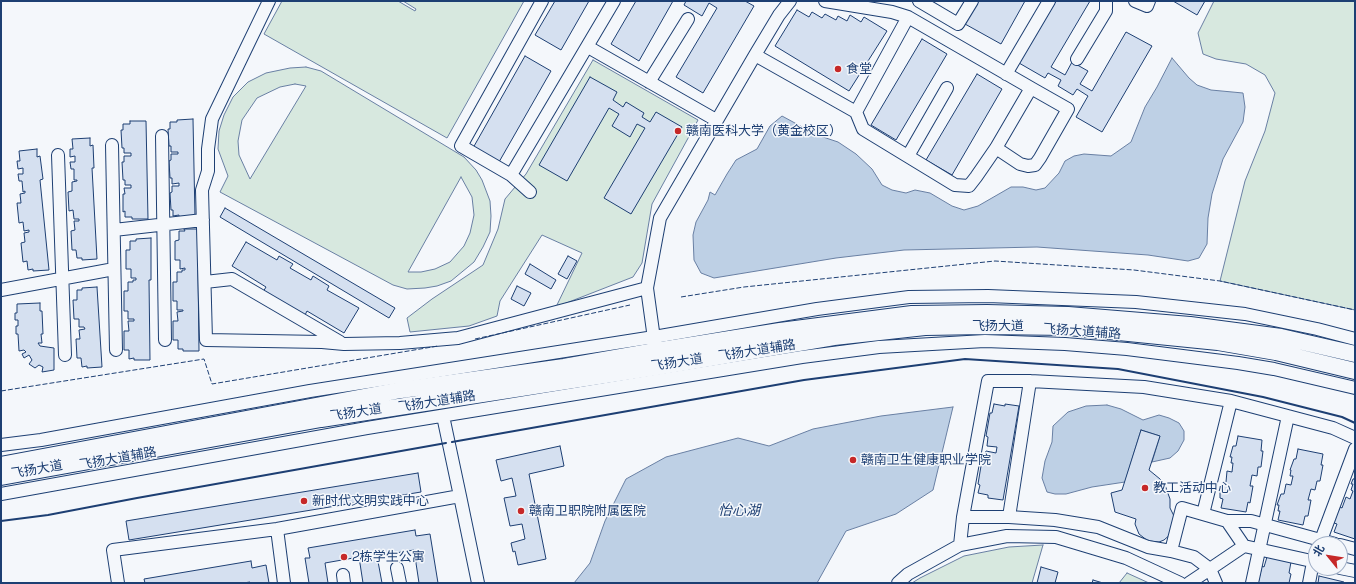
<!DOCTYPE html>
<meta charset="utf-8">
<style>
body{margin:0}
#map{position:relative;width:1356px;height:584px;overflow:hidden;background:#f4f7fb;font-family:"Space Grotesk","Noto Sans SC",sans-serif}
canvas{display:block}
.frame{position:absolute;inset:0;border:2px solid #1d3f73;pointer-events:none}
.north{position:absolute;left:1308px;top:536px;width:40px;height:40px;box-sizing:border-box;background:#f4f7fb;border:1px solid #9eadc5;border-radius:50%;rotate:300deg;font-size:11px;font-weight:700;line-height:16px;text-align:center;color:#1d3f73}
.north::after{content:'';display:block;margin:auto;width:14px;height:18px;background:#c62828;clip-path:polygon(50% 0,100% 100%,50% 72%,0 100%)}
</style>
<div id="map">
<canvas width="1356" height="584"></canvas>
<div class="frame"></div>
<div class="north">北</div>
</div>
<script>
const c = document.querySelector('canvas').getContext('2d');
c.lineJoin = 'round';
function fillPath(path, color) {
  c.fillStyle = color;
  c.fill(path, 'evenodd');
}
function poly(rows) {
  const path = new Path2D();
  for (const r of rows) {
    path.moveTo(r[0], r[1]);
    for (let i = 2; i < r.length; i += 2) path.lineTo(r[i], r[i + 1]);
  }
  return path;
}
function stroke(path, color, width, dash) {
  c.strokeStyle = color;
  c.lineWidth = width;
  c.lineCap = dash ? 'butt' : 'round';
  c.setLineDash(dash || []);
  c.stroke(path);
}
function write(font, color, halo, rows, align = 'center') {
  c.font = font + ' "Space Grotesk","Noto Sans SC",sans-serif';
  c.lineWidth = 3;
  c.setLineDash([]);
  c.textBaseline = 'middle';
  c.strokeStyle = halo;
  c.fillStyle = color;
  for (const [text, x, y, turn = 0] of rows) {
    c.save();
    c.translate(x, y);
    c.rotate((+turn || 0) * Math.PI / 180);
    c.textAlign = isNaN(turn) ? turn : align;
    if (halo) c.strokeText(text, 0, 0);
    c.fillText(text, 0, 0);
    c.restore();
  }
}
const green = poly([
 [282,1,398,1,415,11,416,9,403,1,524,1,447,138,264,34,282,1],
 [1214,1,1355,1,1355,310,1220,281,1245,181,1265,131,1275,93,1265,75,1246,64,1216,59,1203,54,1198,33,1214,1],
 [593,60,698,120,652,204,642,263,633,277,556,307,582,253,542,235,500,301,497,316,469,326,410,332,407,318,432,299,483,265,498,229,505,199,526,174,593,60],
 [306,67,321,71,464,157,476,170,482,180,490,201,491,216,490,232,483,247,474,262,451,281,437,286,425,288,407,289,393,285,220,192,228,176,218,149,219,131,224,115,233,97,248,82,266,73,290,68,306,67],
 [295,84,306,86,250,179,239,155,238,141,242,120,257,98,280,87,295,84],
 [461,177,472,197,474,215,470,233,464,246,450,262,435,269,421,272,408,272,461,177],
 [1043,545,1032,583,912,583,920,578,964,556,1009,547,1043,545],
 [1127,573,1149,583,1119,583,1127,573]
]);
const water = poly([
 [1172,58,1189,78,1197,85,1211,90,1243,93,1245,107,1243,122,1223,159,1212,194,1208,218,1207,244,1199,258,1188,261,1148,255,1037,247,904,250,836,258,714,278,701,273,694,260,693,235,696,222,708,200,710,192,715,195,727,174,736,160,757,149,770,126,782,116,817,135,838,142,856,154,872,169,882,185,892,190,906,193,915,190,930,193,952,206,964,210,978,206,1011,187,1023,187,1036,190,1045,188,1059,173,1065,161,1074,156,1084,154,1111,156,1131,142,1145,107,1157,87,1172,58],
 [1107,405,1121,409,1143,420,1159,415,1169,418,1179,423,1184,431,1184,440,1178,451,1170,458,1152,462,1160,436,1141,430,1125,482,1092,487,1066,494,1055,494,1047,492,1042,478,1045,461,1052,442,1053,426,1068,412,1086,406,1107,405],
 [953,407,933,490,896,514,846,531,817,583,574,583,590,563,605,521,626,479,666,457,738,438,769,446,813,429,881,416,953,407]
]);
const building = poly([
 [555,1,589,1,561,50,535,35,555,1],
 [636,1,673,1,639,61,611,44,636,1],
 [686,1,745,1,754,6,703,93,676,77,717,8,709,3,702,16,684,5,686,1],
 [978,1,1025,1,1001,44,965,24,978,1],
 [1056,1,1090,1,1051,67,1065,75,1072,62,1088,71,1080,84,1092,91,1126,32,1152,46,1102,132,1076,117,1088,96,1077,89,1073,95,1058,86,1061,80,1048,73,1045,78,1019,63,1056,1],
 [1173,1,1205,1,1197,15,1173,1],
 [797,10,809,17,812,12,822,18,825,14,836,20,838,16,847,21,850,15,861,22,864,17,887,31,849,91,775,46,797,10],
 [922,39,947,54,896,140,871,125,922,39],
 [525,56,551,71,499,162,473,148,525,56],
 [977,74,1002,89,952,175,926,160,977,74],
 [590,77,617,92,613,100,623,107,626,102,644,113,642,117,650,122,656,112,682,127,631,214,604,198,645,128,637,124,630,137,612,126,619,114,609,108,567,181,539,165,590,77],
 [193,119,195,217,179,217,179,215,173,216,173,210,171,210,170,193,172,192,172,186,179,186,179,183,172,184,172,178,170,178,169,161,171,160,171,154,178,154,178,152,171,152,171,146,169,146,168,129,170,129,170,122,177,122,177,120,193,119],
 [130,121,146,121,148,219,132,219,132,217,125,217,125,211,123,212,123,194,125,194,124,188,131,188,131,185,125,185,125,180,123,180,122,162,124,162,124,156,131,156,131,153,124,153,124,148,122,148,121,130,123,130,123,124,130,124,130,121],
 [90,138,90,146,93,145,94,168,92,168,97,259,82,260,82,258,77,258,76,250,72,250,71,231,75,230,74,221,79,221,79,219,74,219,73,210,69,211,68,192,72,191,72,182,77,181,77,180,74,180,74,169,71,169,70,162,75,162,75,156,70,157,70,149,73,149,72,139,90,138],
 [37,149,37,157,40,156,43,179,40,180,49,270,33,271,33,269,28,270,27,261,23,262,21,243,25,242,24,233,29,232,29,230,24,231,23,222,19,223,17,203,21,203,20,194,25,193,25,191,23,192,22,181,19,181,18,174,23,174,23,168,18,169,17,161,20,161,19,151,37,149],
 [225,208,395,308,389,318,220,217,225,208],
 [184,229,200,229,200,270,198,270,199,351,183,351,183,349,178,349,178,340,173,340,173,321,178,321,177,312,183,311,183,310,177,310,177,301,173,301,173,282,177,282,177,272,182,272,182,270,185,270,185,268,180,269,180,260,175,260,175,241,179,240,179,231,185,231,184,229],
 [151,238,151,280,149,280,150,360,134,360,134,358,129,359,129,350,124,350,124,331,129,331,128,321,134,321,134,319,128,319,128,311,124,311,124,291,128,291,128,282,133,282,133,280,136,280,136,278,131,278,131,269,126,269,126,250,130,250,130,241,136,241,136,239,151,238],
 [246,242,277,260,279,256,293,264,290,268,311,280,313,276,329,286,327,290,359,308,344,333,307,311,304,317,263,292,266,287,232,266,246,242],
 [568,256,577,261,567,279,558,274,568,256],
 [530,264,556,280,551,289,525,274,530,264],
 [517,286,531,293,524,306,511,299,517,286],
 [97,287,102,367,87,368,87,366,82,367,81,358,77,358,76,339,80,339,79,330,85,329,84,327,79,327,79,319,74,319,73,300,77,300,77,290,82,290,82,288,97,287],
 [40,303,40,311,42,311,43,334,41,334,42,343,38,343,40,346,54,348,54,370,42,372,43,367,39,365,35,368,29,364,32,360,29,355,24,358,22,354,26,352,24,350,19,351,18,334,16,334,16,326,18,326,18,320,15,320,15,313,17,313,17,304,40,303],
 [994,404,1005,406,1005,404,1019,406,1003,500,988,498,988,495,978,493,980,485,978,484,982,460,984,461,986,451,996,453,997,447,987,446,988,437,986,436,990,413,992,413,994,404],
 [1141,430,1160,436,1149,470,1160,479,1165,485,1170,499,1170,508,1175,518,1172,533,1164,540,1159,542,1148,541,1139,534,1135,524,1136,519,1115,512,1111,493,1122,490,1141,430],
 [1238,436,1262,440,1261,451,1263,451,1261,467,1258,467,1257,476,1252,475,1250,486,1253,486,1250,503,1248,502,1246,512,1221,508,1223,499,1220,498,1220,487,1222,487,1223,482,1226,482,1227,471,1232,472,1233,463,1231,463,1232,457,1230,457,1233,446,1236,446,1238,436],
 [560,446,564,466,529,474,546,559,518,565,515,551,513,552,511,543,525,539,522,524,510,526,504,498,516,496,512,478,501,481,496,460,560,446],
 [1298,449,1323,454,1321,465,1323,465,1320,481,1317,481,1315,490,1311,489,1308,500,1311,500,1308,516,1305,516,1303,525,1278,520,1280,511,1278,511,1279,505,1277,505,1281,494,1284,494,1286,484,1291,485,1293,476,1290,476,1291,470,1290,470,1294,459,1296,459,1298,449],
 [418,473,421,492,129,540,126,521,418,473],
 [1355,477,1355,539,1334,532,1337,524,1334,523,1336,512,1338,512,1340,507,1342,508,1346,497,1350,499,1353,491,1351,490,1353,484,1351,484,1353,479,1354,479,1355,477],
 [415,530,416,536,430,534,438,583,419,583,414,550,377,556,382,583,363,583,359,557,325,563,328,583,309,583,305,558,310,558,308,548,415,530],
 [1267,557,1291,562,1289,573,1291,574,1289,583,1258,583,1262,566,1264,567,1267,557],
 [251,561,252,568,266,565,269,583,250,583,250,582,243,583,145,583,144,579,251,561],
 [1041,567,1058,572,1055,583,1037,583,1041,567],
 [1319,576,1344,582,1344,583,1318,583,1319,576],
 [1093,580,1103,583,1092,583,1093,580]
]);
const minor = poly([
 [269,1,212,119,208,149,208,171,202,190,206,340,322,342,344,344,400,343,458,338,647,288,655,346],
 [919,1,958,24,972,1],
 [1135,1,1147,6,1149,1],
 [588,47,716,120],
 [755,55,856,112,863,129,955,185,969,186,976,177,996,148,1031,88,908,17,892,12,825,1],
 [1077,59,1106,11,1106,1],
 [1006,74,1049,1],
 [649,82,688,19],
 [856,112,908,17],
 [162,136,165,340],
 [112,145,116,350],
 [996,148,1020,164,1028,166,1035,165,1040,158,1068,109,1031,88],
 [58,155,65,355],
 [908,156,947,88],
 [511,175,614,1],
 [530,192,511,175,461,146,542,1],
 [114,230,203,220],
 [205,282,232,279,340,342],
 [647,288,660,218,755,55,779,15,790,1],
 [1,290,114,269],
 [443,416,460,496],
 [1,445,41,440,310,391,654,337,817,309,909,297,988,296,1136,302,1245,314,1317,329,1355,339],
 [1,494,367,428,802,357,879,347,985,341,1065,344,1127,349,1238,363,1274,369,1355,388],
 [1203,514,1231,401],
 [963,517,1009,517,1055,520,1098,527,1148,547,1171,551,1194,557,1210,569,1244,546,1316,562],
 [1009,517,1030,381],
 [1227,521,1251,521,1335,544],
 [277,529,284,583],
 [1321,540,1355,449],
 [960,545,963,517,988,381,1030,381,1144,387,1231,401,1333,428,1355,438],
 [1340,545,1355,549],
 [1171,551,1182,508,1227,521,1244,546],
 [397,568,400,583],
 [1340,568,1355,571],
 [343,575,344,583],
 [118,583,113,550,277,529,460,496,478,583],
 [898,583,908,574,960,545,1007,536,1056,537,1126,558,1180,583],
 [1189,583,1210,569,1216,583],
 [1252,583,1288,416],
 [1309,583,1313,562]
]);
const major = poly([
 [1,465,401,390,564,367,655,351,780,331,912,314,987,313,1068,315,1190,325,1281,337,1355,354],
 [1,477,321,419,657,367,834,337,925,327,985,326,1069,327,1218,342,1276,352,1355,371]
]);
const fence = poly([
 [681,297,744,287,995,261,1134,270,1220,281,1355,310],
 [475,339,630,305],
 [1,391,204,359,212,384,438,346]
]);
const wall = poly([
 [452,442,804,380,965,359,1118,369,1263,397,1342,417,1355,423],
 [1,521,48,515,137,498,446,443]
]);
const markers = [
 [838,69,4,"#c62828"],
 [678,131,4,"#c62828"],
 [853,460,4,"#c62828"],
 [1145,488,4,"#c62828"],
 [304,501,4,"#c62828"],
 [521,511,4,"#c62828"],
 [344,557,4,"#c62828"]
];
const poiNames = [
 ["食堂",846,69],
 ["赣南医科大学（黄金校区）",686,131],
 ["赣南卫生健康职业学院",861,460],
 ["教工活动中心",1153,488],
 ["新时代文明实践中心",312,501],
 ["赣南卫职院附属医院",529,511],
 ["2栋学生公寓",352,557]
];
const streetNames = [
 ["飞扬大道",998,326],
 ["飞扬大道辅路",1082,332,4],
 ["飞扬大道辅路",757,351,-9],
 ["飞扬大道",677,363,-9],
 ["飞扬大道辅路",437,402,-9],
 ["飞扬大道",356,413,-9],
 ["飞扬大道辅路",118,459,-10],
 ["飞扬大道",37,470,-10]
];
const waterNames = [
 ["怡心湖",739,511]
];
fillPath(green, '#d7e8df');
stroke(green, '#687fa3', 1);
fillPath(water, '#bed0e5');
stroke(water, '#687fa3', 1);
fillPath(building, '#d5e0f0');
stroke(building, '#1d3f73', 1);
stroke(minor, '#1d3f73', 14);
stroke(major, '#1d3f73', 18);
stroke(minor, '#f4f7fb', 12);
stroke(major, '#f4f7fb', 16);
stroke(fence, '#1d3f73', 1, [5, 2]);
stroke(wall, '#1d3f73', 2);
for (const [x, y, r, color] of markers) {
  const dot = new Path2D();
  dot.arc(x, y, r, 0, 2 * Math.PI);
  c.fillStyle = color;
  c.fill(dot);
  stroke(dot, '#f4f7fb', 1.5);
}
write('13px', '#1d3f73', '#f4f7fb', poiNames, 'left');
write('13px', '#1d3f73', '#f4f7fb', streetNames);
write('italic 14px', '#1d3f73', '#f4f7fb', waterNames);
</script>
